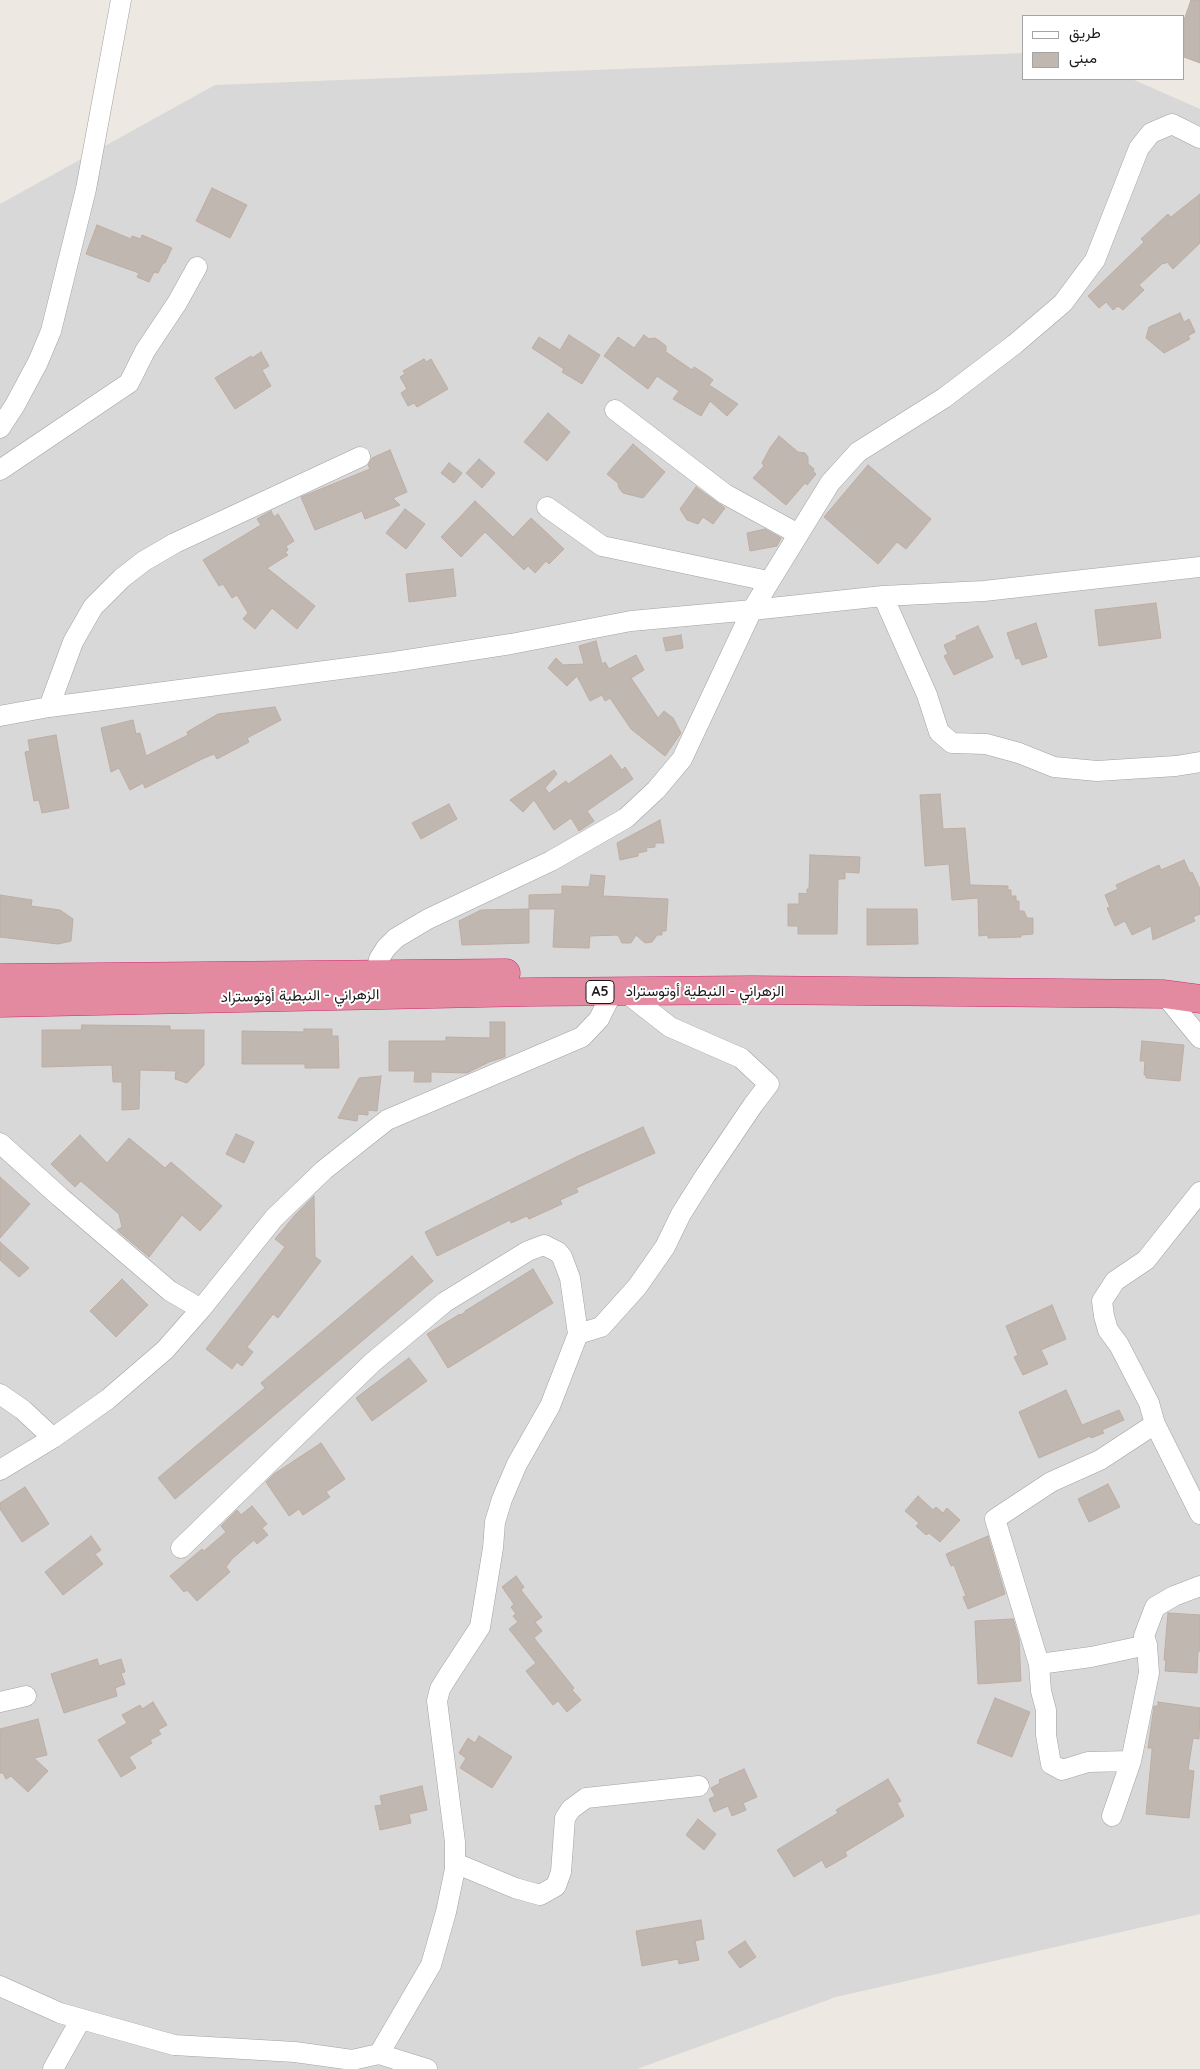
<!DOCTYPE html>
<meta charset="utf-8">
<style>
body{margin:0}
#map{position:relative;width:1200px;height:2069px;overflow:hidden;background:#ede8e1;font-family:Quicksand,Vazirmatn,sans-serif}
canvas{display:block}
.legend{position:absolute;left:1022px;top:15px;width:162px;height:65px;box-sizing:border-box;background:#fff;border:1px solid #a4a4a4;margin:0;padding:6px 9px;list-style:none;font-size:15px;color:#1b1b1b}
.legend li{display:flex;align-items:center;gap:10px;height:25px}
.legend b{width:25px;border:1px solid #a4a4a4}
</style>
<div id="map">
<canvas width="1200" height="2069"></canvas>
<ul class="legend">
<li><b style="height:6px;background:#fff"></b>طريق</li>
<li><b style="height:14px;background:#c1b7b1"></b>مبنى</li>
</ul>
</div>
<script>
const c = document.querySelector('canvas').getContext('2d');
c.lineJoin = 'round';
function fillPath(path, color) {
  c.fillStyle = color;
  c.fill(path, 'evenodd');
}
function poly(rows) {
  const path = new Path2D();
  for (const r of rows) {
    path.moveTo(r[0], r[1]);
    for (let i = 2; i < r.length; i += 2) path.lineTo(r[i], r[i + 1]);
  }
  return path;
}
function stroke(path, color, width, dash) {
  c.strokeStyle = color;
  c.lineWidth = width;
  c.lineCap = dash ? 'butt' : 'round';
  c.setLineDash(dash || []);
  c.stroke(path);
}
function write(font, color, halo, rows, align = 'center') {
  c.font = font + ' Quicksand,Vazirmatn,sans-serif';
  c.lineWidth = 4;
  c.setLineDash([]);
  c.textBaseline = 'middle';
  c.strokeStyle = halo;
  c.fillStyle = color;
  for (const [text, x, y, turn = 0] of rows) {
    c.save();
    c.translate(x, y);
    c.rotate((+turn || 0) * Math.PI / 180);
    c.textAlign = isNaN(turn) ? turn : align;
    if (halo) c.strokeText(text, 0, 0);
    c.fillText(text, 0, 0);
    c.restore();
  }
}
const residential = poly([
 [1024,53,1024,79,1132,79,1200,109,1200,1914,836,1997,637,2069,0,2069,0,204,215,85]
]);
const building = poly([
 [1191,0,1200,0,1200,63,1184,57,1184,20,1191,0],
 [212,188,247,205,230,238,196,221,212,188],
 [1200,194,1200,243,1173,269,1167,262,1164,264,1163,263,1139,285,1144,290,1123,310,1118,306,1113,310,1106,302,1099,308,1088,296,1144,242,1141,239,1168,214,1171,217,1200,194],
 [97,225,131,239,132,236,141,239,142,235,172,248,165,263,163,263,158,273,154,272,149,282,137,277,139,273,86,254,97,225],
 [1180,313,1184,322,1189,319,1195,332,1188,336,1190,339,1164,353,1146,338,1149,327,1180,313],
 [569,335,600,355,582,384,562,372,564,369,532,348,539,337,560,350,569,335],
 [644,335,649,339,655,338,661,342,666,346,666,352,692,370,694,367,708,376,713,380,709,385,738,404,727,416,710,401,701,416,673,399,679,391,657,376,648,389,604,356,618,337,634,348,644,335],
 [261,352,269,366,262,370,271,386,235,409,215,378,251,356,252,358,261,352],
 [424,359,426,362,431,359,448,389,417,407,414,403,408,406,401,393,407,389,400,377,405,374,403,371,424,359],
 [548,413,570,432,547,461,524,442,548,413],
 [779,436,798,452,805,453,808,457,808,464,814,469,813,471,816,474,807,485,805,483,786,505,753,478,764,466,762,463,770,448,779,436],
 [633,444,665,472,643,498,623,493,619,488,618,483,607,474,633,444],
 [390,450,407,492,393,498,400,505,365,519,362,511,315,530,301,497,370,469,368,465,372,458,390,450],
 [479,459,495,473,482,488,466,473,479,459],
 [449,463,462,473,454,483,441,473,449,463],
 [868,465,931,519,906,549,897,542,878,564,824,517,868,465],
 [696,487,725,508,713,524,703,517,698,524,687,520,680,509,696,487],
 [475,501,513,537,531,518,564,549,549,564,546,561,535,573,528,566,524,570,485,532,461,557,441,537,475,501],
 [405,509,425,524,406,549,386,533,405,509],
 [271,511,274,517,278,514,294,541,286,546,288,550,285,552,288,555,267,568,315,606,297,629,272,608,255,629,243,619,248,613,237,595,232,598,223,584,219,586,203,560,261,525,257,519,271,511],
 [765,529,781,538,777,546,750,551,747,533,765,529],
 [453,569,456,596,409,602,406,574,453,569],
 [1156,603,1161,638,1099,646,1095,610,1156,603],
 [1036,623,1047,657,1022,665,1019,658,1016,659,1007,633,1036,623],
 [978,626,993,657,954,675,944,656,948,654,944,645,957,639,956,636,978,626],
 [681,635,683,648,666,651,663,638,681,635],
 [596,641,602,664,605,662,609,669,636,655,644,670,631,678,658,718,664,711,673,718,681,733,665,756,631,729,610,698,605,701,602,695,590,701,577,676,567,686,548,668,556,658,563,665,584,664,579,646,596,641],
 [275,707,281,720,247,738,249,742,217,759,214,754,202,759,145,788,143,783,130,790,119,768,111,772,101,728,133,720,136,734,140,733,146,756,188,735,187,732,218,714,275,707],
 [56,735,69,808,42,813,39,800,34,801,25,752,30,751,28,740,56,735],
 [611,755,622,770,625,767,633,779,587,811,594,821,579,831,571,818,554,830,534,800,523,812,510,800,554,770,557,774,545,788,549,793,566,781,568,784,611,755],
 [940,794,943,829,965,828,970,885,1008,886,1008,890,1011,890,1011,896,1016,896,1016,901,1019,901,1019,911,1024,911,1027,918,1033,918,1033,934,1021,935,1021,937,988,938,988,935,979,936,978,898,952,900,949,864,925,866,920,795,940,794],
 [449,804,457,819,421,839,412,823,449,804],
 [660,820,664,843,655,843,655,847,646,848,647,851,638,853,638,856,620,860,617,843,660,820],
 [810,855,860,857,859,873,845,872,845,879,838,879,837,934,798,934,798,926,788,926,788,904,799,904,799,893,807,894,807,889,809,889,810,855],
 [1184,860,1190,873,1192,872,1200,889,1200,914,1193,917,1195,921,1153,940,1151,926,1132,935,1125,921,1115,926,1107,908,1110,907,1105,895,1118,889,1116,885,1159,865,1161,870,1184,860],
 [591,875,605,876,603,896,668,899,666,931,662,931,662,935,657,935,652,942,645,943,636,935,631,943,622,943,618,935,590,936,589,948,553,947,555,909,529,909,529,943,462,945,459,921,481,910,529,909,529,895,562,894,562,886,589,887,591,875],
 [0,895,32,900,31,906,60,910,73,919,71,941,58,944,0,937,0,895],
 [867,909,917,909,918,944,867,945,867,909],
 [490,1022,505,1022,505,1057,489,1062,467,1073,431,1072,431,1082,414,1082,415,1071,389,1071,389,1041,446,1041,446,1037,490,1038,490,1022],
 [82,1025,170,1026,170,1030,204,1030,204,1065,187,1083,175,1079,176,1071,140,1070,139,1109,122,1110,122,1082,113,1082,112,1065,42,1067,42,1030,81,1030,82,1025],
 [304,1029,332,1029,332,1036,338,1036,339,1068,305,1068,305,1064,242,1064,242,1031,304,1032,304,1029],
 [1142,1041,1184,1045,1180,1081,1146,1078,1146,1075,1144,1075,1145,1061,1140,1061,1142,1041],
 [381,1076,377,1111,368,1110,368,1115,358,1114,357,1121,338,1118,359,1078,381,1076],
 [643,1127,655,1153,576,1188,578,1192,560,1200,562,1204,529,1219,527,1216,511,1223,510,1220,437,1256,425,1232,576,1157,643,1127],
 [236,1134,254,1142,244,1163,226,1154,236,1134],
 [80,1135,107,1163,129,1138,165,1168,171,1162,222,1206,200,1231,182,1215,149,1257,117,1230,122,1227,119,1214,81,1181,75,1187,51,1164,80,1135],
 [0,1177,30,1204,0,1238,0,1177],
 [314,1196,315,1257,321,1261,278,1318,273,1314,247,1347,253,1352,242,1366,237,1362,232,1369,206,1349,285,1247,275,1239,295,1215,314,1196],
 [0,1242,29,1268,19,1277,0,1260,0,1242],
 [412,1256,433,1281,175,1499,158,1478,265,1388,261,1383,412,1256],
 [533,1269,553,1303,448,1368,427,1334,460,1314,461,1315,465,1312,465,1311,533,1269],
 [122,1279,148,1305,116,1337,90,1311,122,1279],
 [1052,1305,1066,1339,1041,1350,1048,1364,1023,1375,1014,1357,1018,1355,1006,1326,1052,1305],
 [409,1358,427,1381,372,1421,356,1398,409,1358],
 [1066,1390,1082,1425,1119,1410,1124,1420,1102,1430,1104,1433,1091,1438,1090,1436,1039,1458,1019,1412,1066,1390],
 [321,1443,345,1479,326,1492,330,1497,303,1515,299,1509,289,1516,266,1482,274,1474,321,1443],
 [1108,1484,1120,1507,1089,1522,1078,1499,1108,1484],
 [25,1487,49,1524,22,1542,0,1509,0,1503,25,1487],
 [918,1496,933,1510,936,1507,943,1513,947,1508,960,1520,940,1542,929,1533,926,1535,916,1526,919,1523,905,1511,918,1496],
 [252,1506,267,1524,262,1528,268,1535,257,1544,254,1540,232,1559,226,1567,230,1572,197,1601,187,1590,184,1592,170,1576,202,1549,204,1551,226,1532,221,1526,237,1510,241,1515,252,1506],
 [91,1536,101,1550,95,1554,103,1564,63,1595,45,1572,91,1536],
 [988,1536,1005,1594,968,1609,963,1597,966,1596,954,1565,951,1566,946,1554,988,1536],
 [516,1576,524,1587,521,1590,542,1617,535,1622,542,1631,534,1638,574,1688,572,1690,581,1700,567,1712,558,1701,553,1705,526,1671,536,1663,509,1629,518,1622,513,1616,516,1614,511,1607,514,1604,502,1587,516,1576],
 [1168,1613,1200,1615,1200,1651,1198,1651,1197,1673,1165,1671,1166,1660,1164,1660,1168,1613],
 [1013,1619,1019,1639,1021,1681,978,1684,975,1621,1013,1619],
 [97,1659,99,1666,121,1659,125,1672,121,1673,125,1684,115,1688,117,1696,64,1713,51,1674,97,1659],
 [995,1698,1030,1712,1012,1757,977,1743,995,1698],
 [153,1702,167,1725,158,1730,161,1734,150,1740,152,1743,129,1757,136,1768,121,1777,98,1740,127,1723,122,1715,140,1705,142,1709,153,1702],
 [1158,1702,1200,1708,1199,1739,1193,1738,1188,1770,1194,1771,1189,1818,1146,1814,1152,1751,1152,1748,1148,1748,1154,1706,1158,1706,1158,1702],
 [38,1719,47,1755,34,1758,48,1771,28,1792,11,1776,6,1779,3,1773,0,1773,0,1729,38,1719],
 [479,1736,512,1757,492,1788,460,1768,466,1758,459,1753,468,1738,475,1743,479,1736],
 [744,1769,757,1797,743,1803,746,1810,732,1816,728,1806,714,1812,709,1799,715,1796,711,1788,720,1783,719,1780,744,1769],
 [888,1779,901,1801,897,1803,904,1816,845,1852,847,1856,826,1868,822,1860,794,1877,777,1850,838,1813,836,1810,888,1779],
 [422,1786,427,1810,409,1814,411,1823,380,1830,375,1806,382,1805,380,1796,422,1786],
 [698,1819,716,1834,704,1850,686,1835,698,1819],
 [701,1920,704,1939,695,1941,699,1960,679,1964,678,1959,642,1966,636,1931,701,1920],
 [745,1941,756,1957,740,1968,728,1952,745,1941]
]);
const minor = poly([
 [615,410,725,494,798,534],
 [0,428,15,405,38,362,51,331,86,189,121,0],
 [0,470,129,383,145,351,177,303,197,267],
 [547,507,602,546,768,581],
 [883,596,927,695,939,732,952,743,986,744,1019,753,1054,767,1097,771,1176,766,1200,762],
 [49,707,73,642,93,607,122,578,144,561,175,543,360,457],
 [0,716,49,707,394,662,511,644,631,621,752,610,883,596,984,591,1200,567],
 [376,975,379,959,386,948,396,938,428,919,551,861,626,818,656,790,682,759,752,610,830,483,858,452,944,398,1015,344,1063,303,1095,260,1139,148,1151,133,1172,124,1200,138],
 [1164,994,1200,1038],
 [0,1143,60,1197,170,1291,201,1309],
 [1200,1192,1146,1260,1115,1281,1102,1301,1104,1316,1108,1330,1119,1345,1149,1403,1155,1424,1200,1514],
 [0,1394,23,1410,53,1438],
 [0,1470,53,1438,108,1399,165,1350,201,1309,274,1218,324,1170,387,1120,582,1037,599,1019,613,991],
 [181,1548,373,1362,445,1302,528,1251,544,1245,558,1252,562,1257,570,1278,578,1334],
 [1039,1664,1091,1657,1147,1645],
 [0,1702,26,1696],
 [1131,1761,1088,1762,1062,1770,1051,1764,1046,1735,1046,1710,1041,1691,1039,1664,995,1519,1051,1482,1100,1460,1155,1424],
 [1112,1816,1131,1761,1149,1673,1147,1645,1144,1636,1155,1607,1174,1596,1200,1586],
 [455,1863,515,1888,540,1895,556,1886,561,1872,565,1818,571,1809,586,1798,699,1786],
 [0,1986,60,2013,174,2045,295,2052,352,2060,379,2054,427,2069],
 [379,2054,431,1965,446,1912,455,1869,455,1842,437,1701,440,1689,448,1676,480,1627,493,1548,495,1522,502,1499,517,1464,550,1406,578,1334,601,1327,637,1287,665,1247,681,1214,705,1176,753,1105,769,1084,741,1058,670,1027,624,991],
 [53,2069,81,2019]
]);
const highway = poly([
 [0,978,506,973],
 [0,1003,530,992,751,990,1164,994,1200,999]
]);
const shields = [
 [600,992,28]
];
const shieldNames = [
 ["A5",600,992]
];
const streetNames = [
 ["الزهراني - النبطية أوتوستراد",705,991],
 ["الزهراني - النبطية أوتوستراد",300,996,-1]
];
fillPath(residential, '#d9d8d8');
fillPath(building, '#c1b7b1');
stroke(building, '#beada4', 1);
stroke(minor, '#a2a2a2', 21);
stroke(highway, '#d0286f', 29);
stroke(minor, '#fff', 20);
stroke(highway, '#e38aa1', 28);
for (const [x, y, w] of shields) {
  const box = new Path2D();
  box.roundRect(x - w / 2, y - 11.5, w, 23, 4);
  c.fillStyle = '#fff';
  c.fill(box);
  stroke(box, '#1b1b1b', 1);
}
write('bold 14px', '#1b1b1b', null, shieldNames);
write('15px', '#1b1b1b', '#fff', streetNames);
</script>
